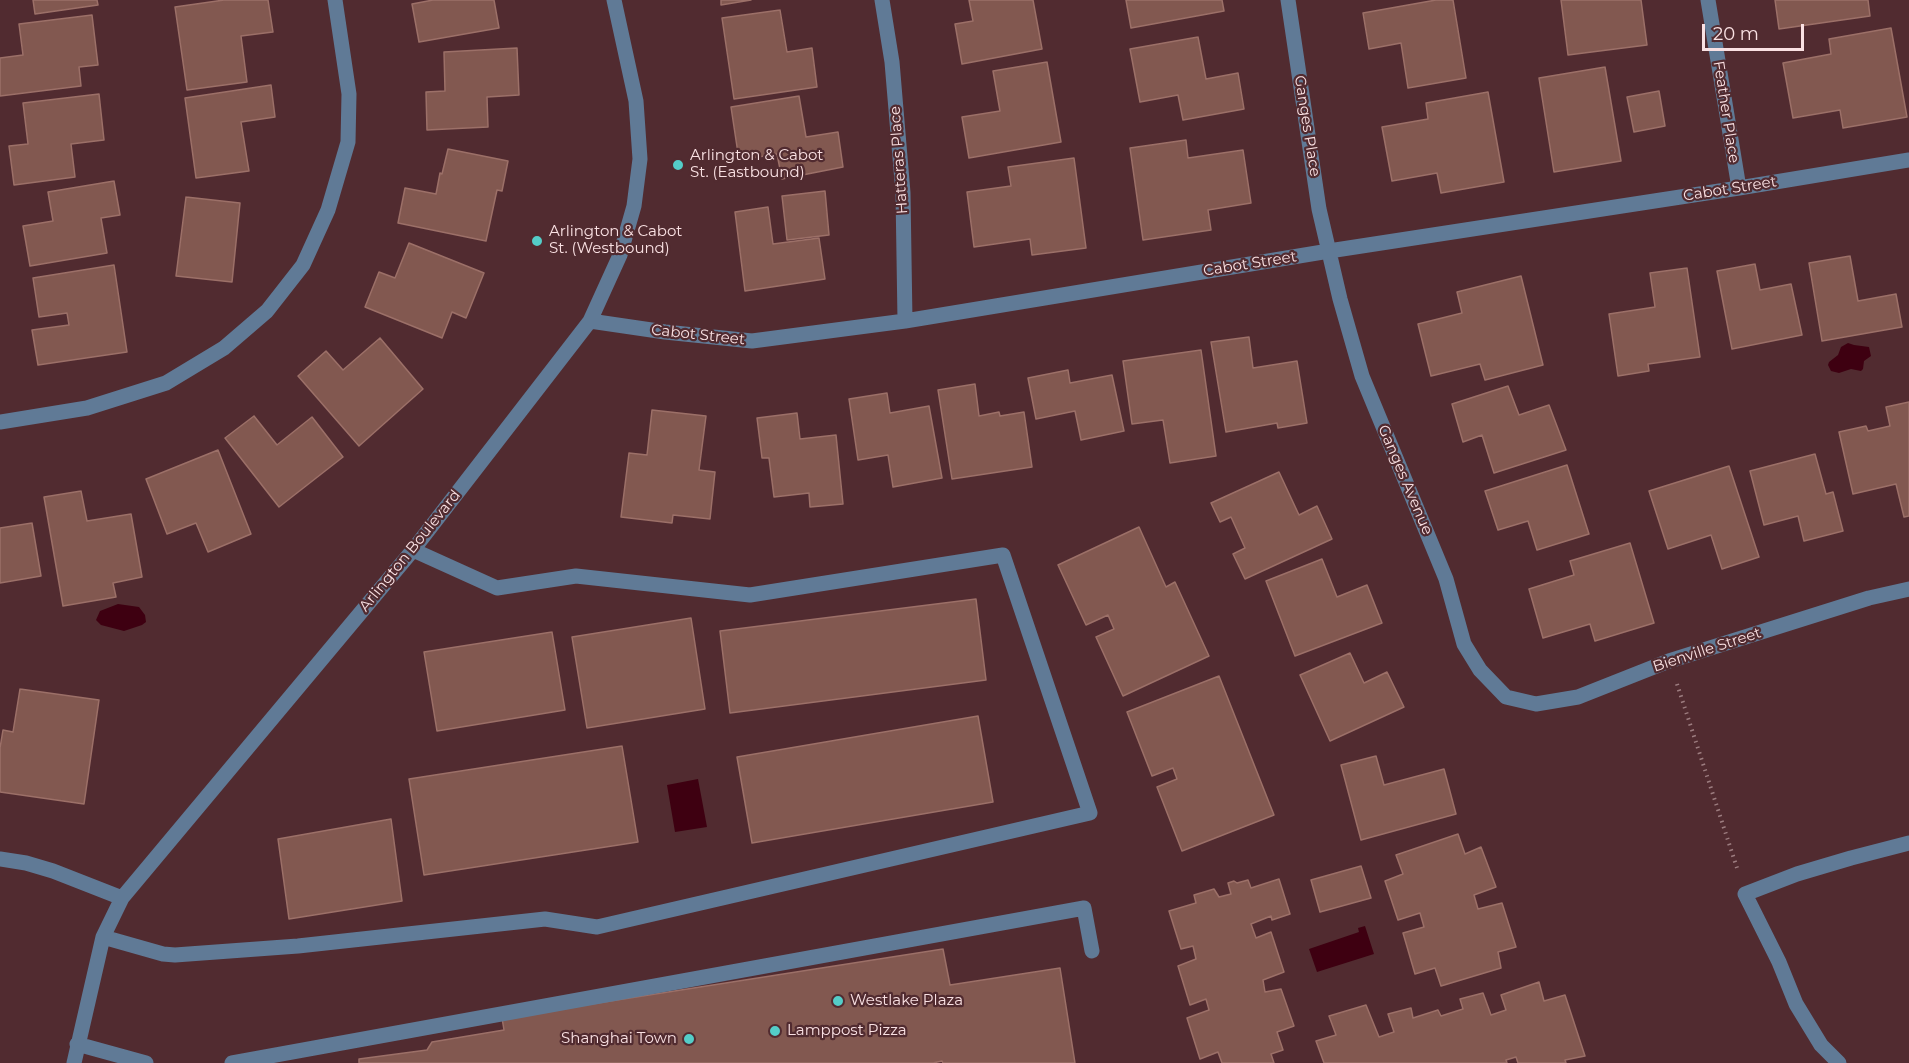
<!DOCTYPE html>
<style>
body{margin:0}
#map{position:relative;width:1909px;height:1063px;overflow:hidden;background:#512b30;font-family:Montserrat,sans-serif}
canvas{display:block}
.scale{position:absolute;left:1702px;top:24px;width:102px;height:27px;box-sizing:border-box;border:3px solid #fae1e3;border-top:0;padding-left:8px;font-size:18px;line-height:21px;white-space:nowrap;color:#fae1e3;-webkit-text-stroke:4px #512b30;paint-order:stroke}
</style>
<div id="map">
<canvas width="1909" height="1063"></canvas>
<div class="scale">20 m</div>
</div>
<script>
const c = document.querySelector('canvas').getContext('2d');
c.lineJoin = 'round';
function paint(path, color) {
  c.fillStyle = color;
  c.fill(path, 'evenodd');
}
function toPath(rows) {
  const path = new Path2D();
  for (const r of rows) {
    path.moveTo(r[0], r[1]);
    for (let i = 2; i < r.length; i += 2) path.lineTo(r[i], r[i + 1]);
  }
  return path;
}
function stroke(path, color, width, dash) {
  c.strokeStyle = color;
  c.lineWidth = width;
  c.lineCap = dash ? 'butt' : 'round';
  c.setLineDash(dash || []);
  c.stroke(path);
}
function write(font, color, halo, rows, align = 'center') {
  c.font = font + ' Montserrat,sans-serif';
  c.lineWidth = 4.5;
  c.setLineDash([]);
  c.textBaseline = 'middle';
  c.strokeStyle = halo;
  c.fillStyle = color;
  for (const [text, x, y, turn = 0] of rows) {
    c.save();
    c.translate(x, y);
    c.rotate((+turn || 0) * Math.PI / 180);
    c.textAlign = isNaN(turn) ? turn : align;
    if (halo) c.strokeText(text, 0, 0);
    c.fillText(text, 0, 0);
    c.restore();
  }
}
const water = toPath([
 [1848,343,1854,345,1869,347,1871,356,1864,361,1863,369,1861,371,1851,369,1839,373,1831,371,1828,365,1829,362,1838,355,1841,347],
 [118,604,139,607,145,615,146,622,142,625,124,631,101,625,96,620,100,611],
 [698,779,707,827,675,832,667,785],
 [1365,926,1374,954,1317,972,1309,949,1359,932,1358,928]
]);
const building = toPath([
 [33,0,97,0,98,5,35,14,33,0],
 [224,0,268,0,273,32,241,36,247,82,187,90,175,7,224,0],
 [433,0,494,0,499,28,419,42,412,4,433,0],
 [721,0,751,0,721,5,721,0],
 [969,0,1033,0,1042,49,962,64,955,24,973,21,969,0],
 [1126,0,1222,0,1224,11,1131,28,1126,0],
 [1436,0,1453,0,1466,78,1408,88,1401,43,1369,49,1363,13,1436,0],
 [1561,0,1641,0,1647,45,1568,55,1561,0],
 [1775,0,1868,0,1870,16,1779,29,1775,0],
 [780,10,787,52,812,48,817,87,734,99,722,18,780,10],
 [92,15,98,65,79,67,81,86,0,96,0,58,23,55,19,24,92,15],
 [1891,28,1907,117,1843,128,1840,110,1793,118,1783,63,1831,54,1829,39,1891,28],
 [1198,37,1206,79,1238,73,1244,109,1183,120,1178,95,1140,102,1130,49,1198,37],
 [517,48,519,95,487,97,488,127,427,130,426,92,445,91,444,52,517,48],
 [1047,62,1061,142,969,158,962,117,1000,111,993,71,1047,62],
 [1605,67,1621,161,1554,172,1539,78,1605,67],
 [271,85,275,117,241,122,249,171,196,178,185,98,271,85],
 [1659,91,1665,126,1634,132,1627,97,1659,91],
 [1488,92,1504,182,1441,193,1437,173,1392,181,1382,127,1428,119,1426,103,1488,92],
 [99,94,104,140,71,144,75,177,14,185,9,146,28,144,23,103,99,94],
 [799,96,806,137,838,132,843,167,782,179,777,154,739,160,731,107,799,96],
 [1186,140,1188,158,1243,150,1251,203,1208,210,1211,230,1143,240,1130,148,1186,140],
 [448,149,508,161,502,191,497,190,486,241,398,223,405,188,436,194,440,173,442,174,448,149],
 [1074,158,1086,248,1032,255,1030,239,974,247,967,192,1011,186,1008,167,1074,158],
 [114,181,120,215,101,218,107,253,30,266,23,226,53,221,48,192,114,181],
 [825,191,829,235,787,240,782,196,825,191],
 [186,197,240,203,232,282,176,276,186,197],
 [768,207,773,244,819,238,825,279,745,291,735,212,768,207],
 [409,243,484,273,466,318,452,312,442,338,365,307,379,272,395,278,409,243],
 [1850,256,1858,301,1896,294,1902,327,1822,341,1809,263,1850,256],
 [1755,264,1760,290,1791,284,1802,335,1732,349,1717,271,1755,264],
 [114,265,127,352,38,365,32,330,69,325,67,313,39,317,33,278,114,265],
 [1687,268,1700,357,1648,364,1649,371,1618,376,1609,314,1655,307,1650,273,1687,268],
 [1521,276,1543,365,1485,380,1480,364,1431,376,1418,324,1462,313,1457,292,1521,276],
 [1249,337,1253,368,1297,361,1307,423,1278,428,1277,423,1226,432,1211,342,1249,337],
 [380,338,423,389,359,446,298,376,326,351,343,370,380,338],
 [1201,350,1216,456,1170,463,1163,420,1132,424,1123,361,1201,350],
 [1068,370,1070,383,1112,375,1124,431,1081,440,1075,411,1036,419,1028,378,1068,370],
 [975,384,979,416,999,412,1000,416,1024,412,1032,467,952,479,938,390,975,384],
 [1508,386,1519,415,1549,405,1566,450,1494,473,1482,435,1463,442,1452,404,1508,386],
 [887,393,890,413,929,406,942,478,893,487,888,455,858,460,849,399,887,393],
 [1909,402,1909,516,1904,517,1896,484,1853,494,1839,432,1866,426,1868,431,1890,426,1886,407,1909,402],
 [652,410,706,416,699,470,715,472,710,519,673,515,672,523,621,517,629,453,647,455,652,410],
 [797,413,800,439,836,435,843,504,810,507,809,493,774,497,769,458,762,458,757,418,797,413],
 [254,416,277,445,312,417,343,457,279,507,225,438,254,416],
 [218,450,251,534,208,552,196,523,167,534,146,479,218,450],
 [1815,454,1826,494,1833,492,1843,531,1804,541,1798,516,1764,525,1750,471,1815,454],
 [1567,465,1589,534,1537,550,1528,521,1498,530,1485,491,1567,465],
 [1729,466,1759,557,1722,569,1711,535,1668,549,1649,491,1729,466],
 [1279,472,1299,515,1317,506,1332,539,1245,579,1233,554,1245,548,1231,517,1220,522,1211,503,1279,472],
 [81,491,87,521,131,514,142,577,113,583,116,597,63,606,44,497,81,491],
 [32,523,41,576,0,583,0,528,32,523],
 [1139,527,1166,587,1175,582,1209,656,1123,696,1096,637,1114,629,1108,615,1086,625,1058,565,1139,527],
 [1630,543,1654,623,1595,641,1590,624,1543,638,1529,589,1574,575,1570,561,1630,543],
 [1322,559,1337,597,1367,585,1382,623,1295,656,1266,581,1322,559],
 [976,599,986,680,730,713,720,631,976,599],
 [691,618,705,709,587,728,572,637,691,618],
 [552,632,565,710,437,731,424,652,552,632],
 [1350,653,1364,683,1387,672,1404,707,1330,741,1300,675,1350,653],
 [1219,676,1274,815,1182,851,1157,787,1177,779,1173,768,1152,776,1127,712,1219,676],
 [20,689,99,700,84,804,0,792,0,748,3,730,13,732,20,689],
 [978,716,993,802,752,843,737,757,978,716],
 [622,746,638,842,424,875,409,779,622,746],
 [1376,756,1384,785,1444,769,1456,814,1361,840,1341,765,1376,756],
 [391,819,402,901,289,919,278,839,391,819],
 [1458,834,1465,854,1481,847,1496,887,1474,895,1478,909,1502,903,1516,947,1498,952,1501,968,1441,986,1435,968,1415,974,1403,933,1424,927,1420,913,1398,920,1385,881,1403,874,1396,855,1458,834],
 [1361,866,1371,898,1320,912,1311,880,1361,866],
 [1279,879,1290,914,1272,920,1271,916,1251,924,1256,938,1271,932,1284,972,1263,980,1265,992,1281,989,1294,1026,1277,1032,1283,1050,1271,1054,1274,1063,1222,1063,1218,1052,1200,1059,1187,1018,1209,1010,1206,999,1190,1005,1178,966,1196,959,1193,946,1181,949,1169,911,1196,903,1194,895,1214,889,1219,897,1231,894,1228,883,1234,881,1237,883,1248,880,1251,888,1279,879],
 [943,949,950,985,1060,968,1075,1063,943,1063,942,1061,933,1063,359,1063,359,1059,427,1050,432,1042,504,1030,502,1018,943,949],
 [1539,982,1544,1001,1565,995,1585,1056,1565,1060,1566,1063,1518,1063,1516,1057,1506,1060,1507,1063,1324,1063,1316,1041,1336,1035,1329,1016,1366,1005,1379,1037,1394,1032,1388,1014,1411,1008,1413,1018,1438,1010,1441,1016,1463,1009,1460,999,1483,993,1491,1015,1506,1010,1501,995,1539,982]
]);
const path = toPath([
 [1677,684,1738,871]
]);
const minor = toPath([
 [882,0,892,62,903,193,905,321],
 [1288,0,1319,209,1340,299,1362,376,1446,579,1464,644,1480,670,1506,697,1536,704,1578,697,1669,661,1869,598,1909,589],
 [1708,0,1739,188],
 [590,321,665,332,752,341,905,321,1329,251,1739,188,1909,160],
 [0,422,87,408,166,383,224,348,267,311,303,265,328,210,348,142,349,94,335,0],
 [0,859,26,863,53,871,122,898],
 [103,937,163,954,175,955,298,946,545,919,597,927,1090,813,1003,555,750,595,576,576,497,588,413,550],
 [77,1044,146,1063],
 [74,1063,103,937,122,898,413,550,590,321,620,255,634,206,640,159,636,101,614,0],
 [232,1063,1084,908,1092,951],
 [1839,1063,1821,1045,1796,1004,1779,962,1745,894,1797,874,1851,858,1909,843]
]);
const markers = [
 [678,165,6,"#54cdc8"],
 [537,241,6,"#54cdc8"],
 [838,1001,6,"#54cdc8"],
 [775,1031,6,"#54cdc8"],
 [689,1039,6,"#54cdc8"]
];
const streetNames = [
 ["Feather Place",1726,112,81],
 ["Ganges Place",1307,126,81],
 ["Hatteras Place",899,160,-94],
 ["Cabot Street",1730,189,-9],
 ["Cabot Street",1250,264,-9],
 ["Cabot Street",698,335,6],
 ["Ganges Avenue",1405,480,67],
 ["Arlington Boulevard",410,551,-51],
 ["Bienville Street",1707,650,-18]
];
const poiNames = [
 ["Arlington & Cabot",690,156],
 ["St. (Eastbound)",690,173],
 ["Arlington & Cabot",549,232],
 ["St. (Westbound)",549,249],
 ["Westlake Plaza",850,1001],
 ["Lamppost Pizza",787,1031],
 ["Shanghai Town",677,1039,"right"]
];
paint(water, '#3e0011');
paint(building, '#825850');
stroke(building, '#9c7068', 1.5);
stroke(path, '#9c7c7f', 4, [1.5, 4.5]);
stroke(minor, '#607a96', 15);
for (const [x, y, r, color] of markers) {
  const dot = new Path2D();
  dot.arc(x, y, r, 0, 2 * Math.PI);
  c.fillStyle = color;
  c.fill(dot);
  stroke(dot, '#512b30', 2);
}
write('15px', '#fae1e3', '#512b30', streetNames);
write('15px', '#fae1e3', '#512b30', poiNames, 'left');
</script>
